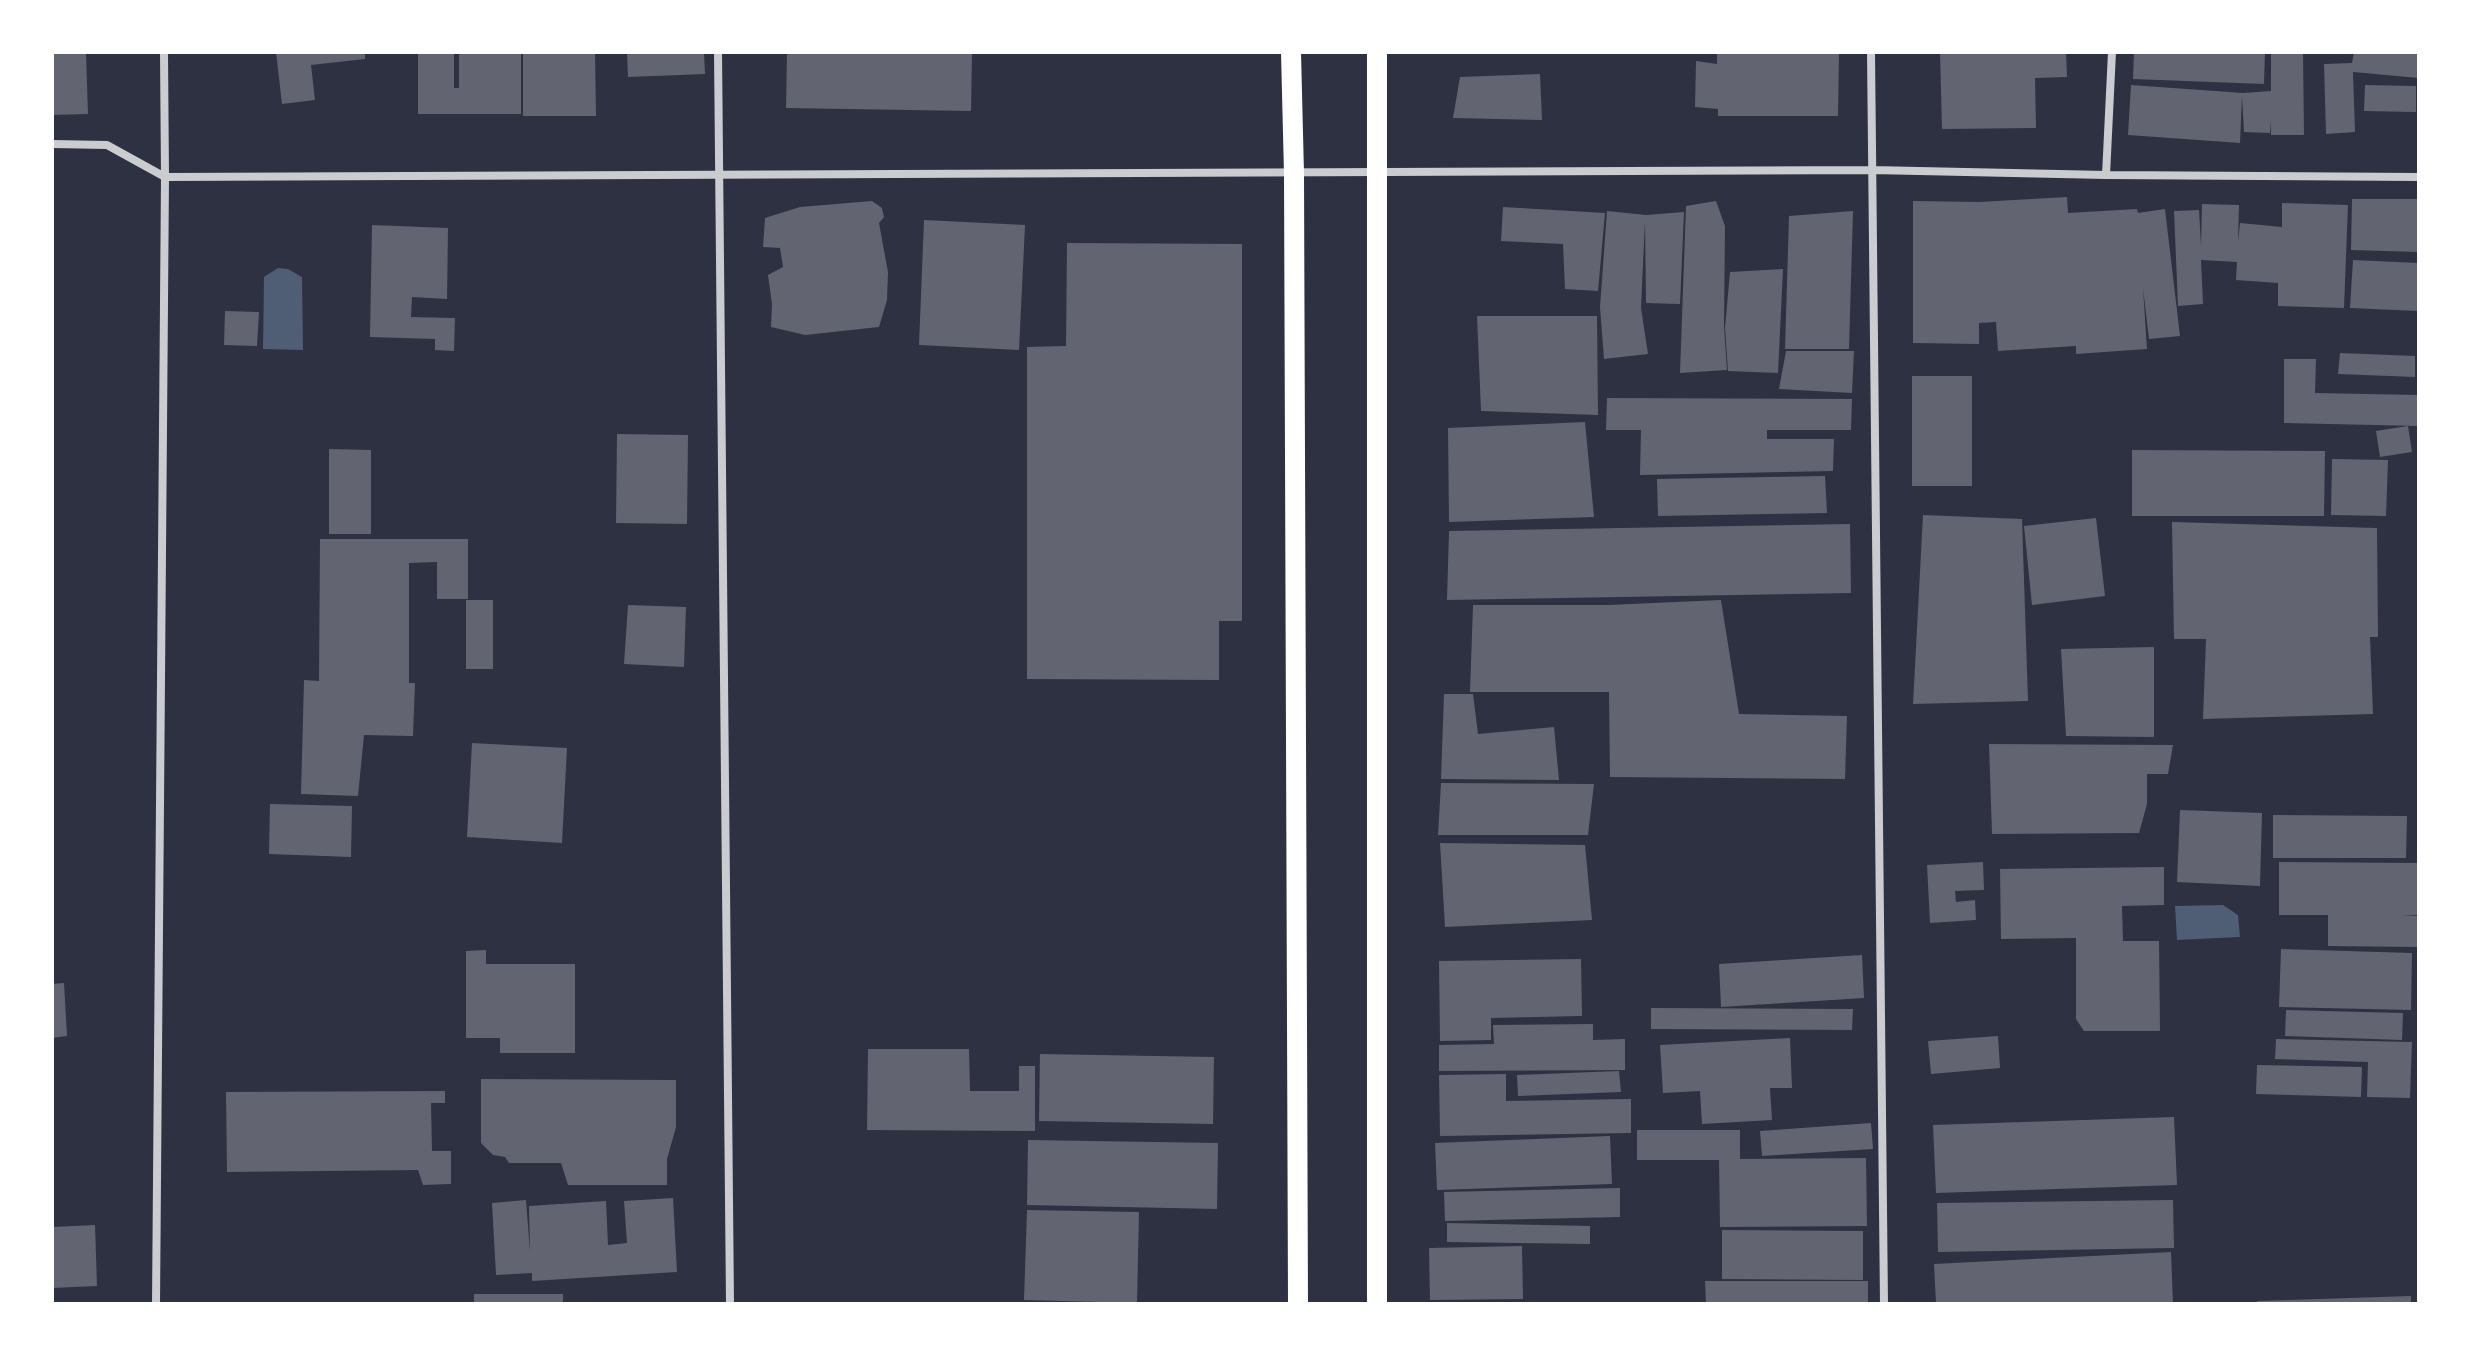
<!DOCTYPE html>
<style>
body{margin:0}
#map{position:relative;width:2471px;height:1356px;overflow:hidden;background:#2d3142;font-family:"Golos Text",sans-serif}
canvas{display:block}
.frame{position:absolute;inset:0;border:54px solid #fff;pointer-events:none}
</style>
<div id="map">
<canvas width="2471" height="1356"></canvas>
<div class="frame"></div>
</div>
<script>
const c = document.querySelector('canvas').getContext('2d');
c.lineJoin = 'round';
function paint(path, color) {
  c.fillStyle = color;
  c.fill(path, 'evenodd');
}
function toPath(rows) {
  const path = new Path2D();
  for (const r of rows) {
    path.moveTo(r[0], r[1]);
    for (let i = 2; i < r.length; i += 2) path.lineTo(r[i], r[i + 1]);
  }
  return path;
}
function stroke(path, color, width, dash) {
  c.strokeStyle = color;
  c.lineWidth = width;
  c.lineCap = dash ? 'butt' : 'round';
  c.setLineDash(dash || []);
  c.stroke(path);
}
const water = toPath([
 [278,268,288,269,302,277,303,350,263,349,264,277],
 [2223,905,2238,915,2240,937,2177,940,2175,906]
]);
const building = toPath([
 [52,52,86,52,88,114,52,115],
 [276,52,365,52,365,59,311,65,315,100,282,104],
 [418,52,454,52,454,88,459,88,459,52,521,52,521,114,418,114],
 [523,52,595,52,596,116,523,116],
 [627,52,704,52,705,74,628,77],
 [787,52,972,52,971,111,786,108],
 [1717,52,1839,52,1838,116,1718,116,1718,109,1695,107,1696,61,1717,64],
 [1940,52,2066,52,2067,77,2035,78,2036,128,1942,129],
 [2134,52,2265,52,2264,84,2133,79],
 [2271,52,2303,52,2304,135,2271,135,2271,120,2270,133,2244,132,2242,96,2240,143,2128,135,2131,85,2243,93,2271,91],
 [2354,52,2419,52,2419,78,2353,72,2355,132,2326,134,2324,64,2352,63],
 [1540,74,1542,120,1453,118,1460,77],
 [2365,85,2416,86,2416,112,2364,111],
 [2067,197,2068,213,2137,209,2138,213,2165,209,2180,336,2149,339,2143,288,2147,349,2076,354,2076,346,1998,351,1996,322,1979,323,1979,344,1913,343,1913,201,1979,202],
 [2352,199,2419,199,2419,252,2351,250],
 [872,201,882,208,884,217,879,223,888,272,887,300,879,327,805,335,771,327,772,304,768,275,783,267,780,248,763,247,765,218,800,207],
 [1716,201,1725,226,1724,326,1727,370,1680,373,1686,206],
 [2282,203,2348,205,2344,308,2278,306,2278,283,2236,280,2237,262,2201,260,2203,304,2178,306,2174,211,2199,210,2201,246,2202,204,2239,205,2238,242,2240,223,2282,227],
 [1503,207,1605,213,1598,291,1565,289,1563,244,1501,241],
 [1607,211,1646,215,1684,212,1680,304,1646,303,1645,221,1641,308,1648,354,1604,359,1600,307],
 [1853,211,1849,349,1785,349,1789,216],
 [924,220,1025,225,1019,350,919,345],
 [372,225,448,228,447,299,412,297,411,317,455,318,454,351,435,350,435,339,370,337],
 [1067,243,1242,244,1242,621,1219,621,1219,680,1027,679,1027,347,1066,346],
 [2353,260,2419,263,2418,311,2350,308],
 [1783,269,1778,373,1728,371,1725,328,1730,272],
 [225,311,259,312,257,346,224,345],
 [1477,316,1597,316,1598,415,1481,411],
 [1786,351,1854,351,1852,393,1779,389],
 [2340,353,2415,356,2415,377,2338,374],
 [2284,359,2316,359,2315,393,2419,395,2419,426,2284,423],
 [1912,376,1972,376,1972,486,1912,486],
 [1607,398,1852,399,1851,430,1767,430,1767,439,1834,439,1833,471,1640,475,1641,430,1606,430],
 [1585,422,1594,517,1449,522,1448,428],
 [2408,426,2412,452,2380,457,2376,431],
 [617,434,688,435,687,524,616,523],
 [329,449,371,450,371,534,329,534],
 [2132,450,2325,451,2324,516,2132,516],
 [2332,459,2388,460,2386,516,2331,515],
 [1825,476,1827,513,1658,516,1657,479],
 [1923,515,2022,519,2028,701,1913,704],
 [2096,518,2105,596,2032,605,2024,526],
 [2172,522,2377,528,2378,637,2370,637,2373,714,2203,719,2206,639,2174,639],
 [1850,524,1851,593,1447,600,1449,531],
 [320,539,468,539,468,599,437,599,437,562,409,563,409,683,415,683,413,736,364,735,358,796,301,794,304,680,319,681],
 [466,600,493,600,493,669,466,669],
 [1721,600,1739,714,1847,716,1845,779,1610,777,1609,692,1470,692,1473,605,1608,605],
 [628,605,686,607,684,667,624,664],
 [2154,647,2154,737,2066,736,2061,649],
 [1444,694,1473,694,1478,734,1554,727,1559,780,1441,779],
 [472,743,567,748,562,843,467,837],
 [1989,744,2173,745,2168,774,2147,774,2147,804,2139,833,1992,834],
 [1441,783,1594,784,1588,835,1438,835],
 [270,804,352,806,351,857,269,854],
 [2180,810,2262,813,2260,886,2177,882],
 [2273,815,2407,816,2406,858,2273,858],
 [1440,843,1585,845,1592,920,1445,927],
 [1983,862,1984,890,1955,891,1956,902,1975,900,1976,920,1930,923,1927,865],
 [2279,862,2419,863,2419,915,2401,916,2419,916,2419,947,2328,946,2328,915,2279,915],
 [2164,867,2164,905,2122,906,2123,941,2159,941,2160,1031,2084,1031,2076,1019,2076,938,2001,939,2000,869],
 [2281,949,2412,953,2411,1010,2279,1007],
 [486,950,486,964,575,964,575,1053,500,1053,500,1038,466,1038,466,951],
 [1862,955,1864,998,1721,1007,1719,964],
 [1581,959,1582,1016,1491,1018,1491,1040,1440,1041,1439,961],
 [64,983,67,1036,52,1038,52,984],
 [1651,1008,1853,1009,1852,1030,1651,1029],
 [2286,1010,2403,1013,2402,1040,2285,1036],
 [1593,1024,1593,1040,1625,1039,1625,1070,1439,1071,1439,1045,1494,1044,1493,1025],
 [1998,1036,2000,1068,1931,1074,1928,1041],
 [1790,1038,1792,1088,1770,1088,1772,1120,1702,1124,1700,1091,1663,1093,1660,1045],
 [2276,1039,2412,1042,2410,1098,2367,1097,2368,1062,2275,1059],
 [868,1049,969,1049,970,1091,1019,1091,1019,1066,1035,1066,1035,1131,867,1130],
 [1040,1054,1214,1057,1213,1124,1039,1121],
 [2257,1065,2362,1067,2361,1097,2256,1094],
 [1619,1071,1621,1092,1518,1096,1517,1075],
 [1506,1074,1506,1101,1631,1099,1631,1133,1440,1136,1439,1075],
 [481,1079,676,1080,676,1127,667,1159,667,1185,568,1185,561,1163,509,1163,505,1157,493,1155,481,1143],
 [445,1091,445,1103,431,1103,432,1151,451,1151,451,1184,423,1185,418,1170,227,1172,226,1092],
 [2174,1117,2177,1185,1936,1193,1933,1125],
 [1871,1123,1873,1149,1762,1156,1760,1131],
 [1637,1130,1740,1130,1740,1159,1866,1158,1867,1226,1720,1227,1719,1160,1637,1160],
 [1610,1136,1612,1184,1437,1190,1435,1143],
 [1028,1140,1218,1143,1217,1209,1027,1205],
 [1620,1188,1620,1217,1445,1221,1444,1192],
 [673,1198,677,1272,532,1281,532,1273,496,1275,492,1203,526,1200,530,1252,529,1206,606,1201,608,1245,627,1243,624,1201],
 [2173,1200,2174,1248,1938,1252,1937,1203],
 [1027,1210,1139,1212,1137,1303,1024,1300],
 [1447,1223,1590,1226,1590,1244,1447,1242],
 [95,1225,97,1286,52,1288,52,1227],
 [1722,1230,1863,1231,1863,1280,1722,1279],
 [1522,1246,1523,1299,1430,1300,1429,1248],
 [2171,1252,2173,1304,1936,1304,1934,1264],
 [1705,1281,1868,1281,1868,1304,1706,1304],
 [474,1294,563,1294,563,1304,474,1304],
 [2411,1296,2411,1304,2257,1304,2257,1301]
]);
const minor = toPath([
 [718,52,730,1304],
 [1871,52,1884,1304],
 [52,144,107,145,165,177,1872,170,2106,175,2419,177],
 [2106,175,2112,52],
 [156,1304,165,177,164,52]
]);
const primary = toPath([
 [1291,52,1294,174,1298,1304],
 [1377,52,1377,1304]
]);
paint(water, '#4f5d75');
paint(building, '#626471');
stroke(minor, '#caccd0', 8);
stroke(primary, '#fff', 20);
</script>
